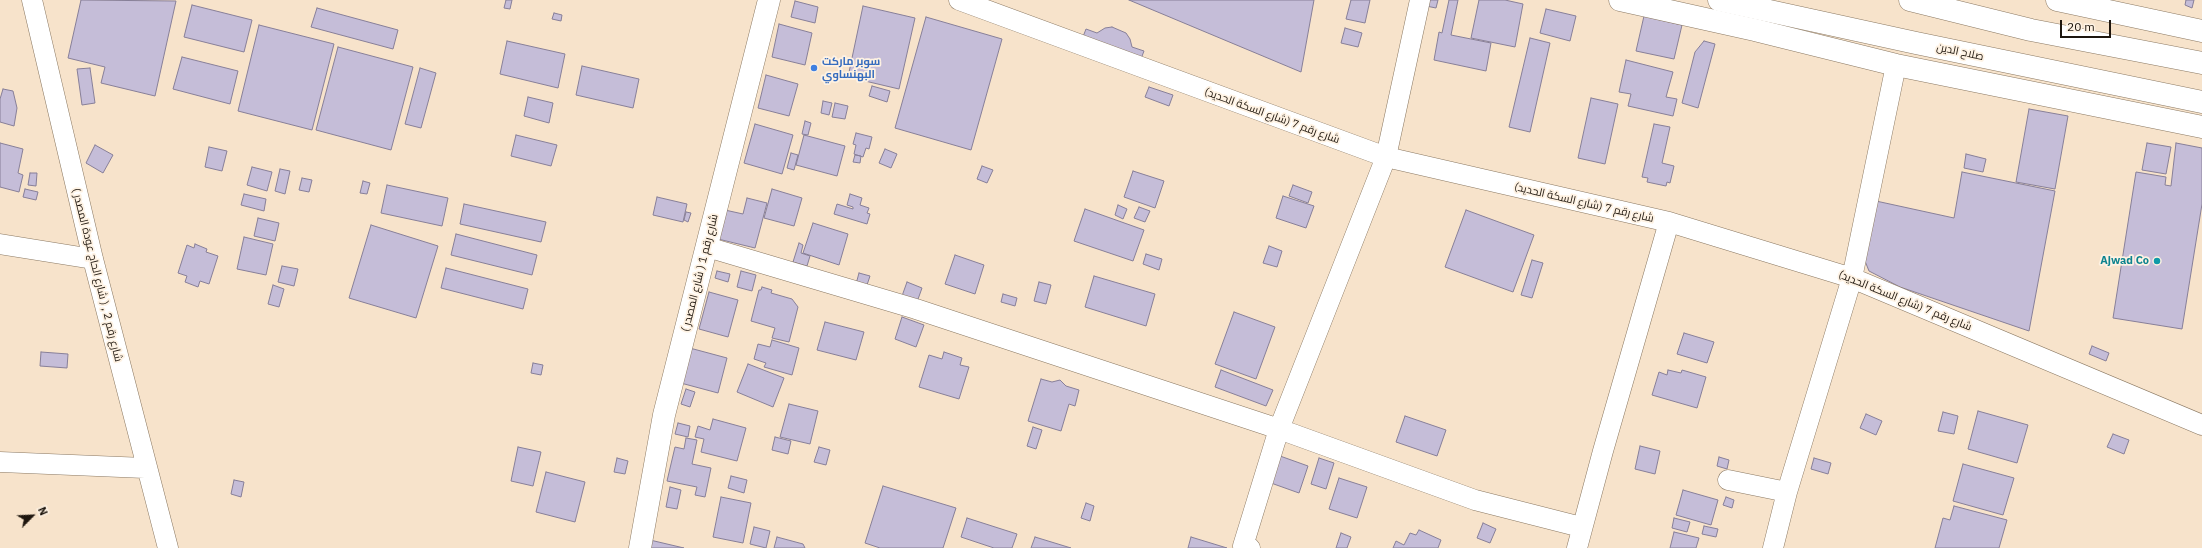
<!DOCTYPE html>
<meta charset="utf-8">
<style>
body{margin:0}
#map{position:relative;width:2202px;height:548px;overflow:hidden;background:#f7e3cb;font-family:"IBM Plex Sans",sans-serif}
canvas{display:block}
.north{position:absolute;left:12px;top:496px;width:40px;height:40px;-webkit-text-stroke:3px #fef2e3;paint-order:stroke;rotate:66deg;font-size:11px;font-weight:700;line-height:16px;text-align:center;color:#1e160e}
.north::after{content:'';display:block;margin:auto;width:14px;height:18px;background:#1e160e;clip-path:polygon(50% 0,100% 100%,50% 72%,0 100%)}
.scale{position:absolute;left:2060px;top:20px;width:51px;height:18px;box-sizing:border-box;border:2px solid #1e160e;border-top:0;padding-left:5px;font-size:12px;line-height:14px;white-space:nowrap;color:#1e160e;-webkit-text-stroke:3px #fef2e3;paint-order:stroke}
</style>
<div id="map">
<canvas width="2202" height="548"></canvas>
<div class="north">N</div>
<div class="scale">20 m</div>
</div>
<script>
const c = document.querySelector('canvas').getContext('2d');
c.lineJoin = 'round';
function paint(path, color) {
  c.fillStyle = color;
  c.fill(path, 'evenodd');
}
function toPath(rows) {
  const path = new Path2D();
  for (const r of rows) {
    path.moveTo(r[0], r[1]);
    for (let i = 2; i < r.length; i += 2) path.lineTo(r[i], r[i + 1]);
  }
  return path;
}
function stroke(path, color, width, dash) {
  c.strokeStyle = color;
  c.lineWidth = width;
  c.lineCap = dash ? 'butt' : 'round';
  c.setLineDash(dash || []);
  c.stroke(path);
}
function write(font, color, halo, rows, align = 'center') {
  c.font = font + ' "IBM Plex Sans",Cairo,sans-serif';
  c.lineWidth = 3.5;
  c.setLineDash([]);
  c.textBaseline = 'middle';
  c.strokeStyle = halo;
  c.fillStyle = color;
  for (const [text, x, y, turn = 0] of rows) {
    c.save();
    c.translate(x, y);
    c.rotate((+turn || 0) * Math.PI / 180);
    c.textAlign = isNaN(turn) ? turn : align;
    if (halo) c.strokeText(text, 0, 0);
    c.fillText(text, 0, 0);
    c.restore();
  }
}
const building = toPath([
 [81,0,176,1,155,96,101,83,105,67,68,58,81,0],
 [506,0,512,0,510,9,504,8,506,0],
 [1129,0,1314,0,1301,72,1129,0],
 [1351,0,1370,0,1365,23,1346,19,1351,0],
 [1422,0,1438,0,1436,8,1421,5,1422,0],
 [1449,0,1458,0,1451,35,1491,43,1486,71,1434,60,1439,32,1442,33,1449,0],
 [1479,0,1505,0,1523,4,1515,47,1471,38,1479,0],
 [2186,0,2194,0,2192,8,2185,5,2186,0],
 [795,1,818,7,815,23,791,17,795,1],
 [192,5,252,20,244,52,184,37,192,5],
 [863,6,915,18,899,89,848,77,863,6],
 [317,8,398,30,393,49,311,27,317,8],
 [1546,9,1576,16,1570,41,1540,33,1546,9],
 [554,13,562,15,561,21,552,19,554,13],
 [1644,16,1682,25,1674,59,1636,51,1644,16],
 [926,17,1002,39,971,150,895,128,926,17],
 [779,24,812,33,805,65,772,57,779,24],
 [259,25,334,44,312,130,238,111,259,25],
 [1112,27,1126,33,1130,39,1132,47,1144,51,1139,64,1081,42,1086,29,1097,33,1105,28,1112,27],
 [1345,28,1362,33,1358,47,1341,43,1345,28],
 [1530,38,1550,43,1530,132,1509,127,1530,38],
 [507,41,565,54,558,88,500,74,507,41],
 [1704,41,1715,44,1698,108,1682,103,1695,52,1704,41],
 [338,47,413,67,391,150,316,130,338,47],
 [182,57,238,71,230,104,173,89,182,57],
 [1626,60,1673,72,1666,97,1677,99,1673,116,1628,106,1631,94,1619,92,1626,60],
 [582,66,639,79,633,108,576,95,582,66],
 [90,68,95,103,82,105,77,69,90,68],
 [420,68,436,73,421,128,405,124,420,68],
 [766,75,798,84,789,116,758,108,766,75],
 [872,86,890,91,887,102,869,96,872,86],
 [1149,87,1173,95,1169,106,1145,97,1149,87],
 [3,89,13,91,17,108,14,126,0,122,0,99,3,89],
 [528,97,553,103,549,123,524,116,528,97],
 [1591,98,1618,104,1605,164,1578,158,1591,98],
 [823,101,832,103,829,115,821,113,823,101],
 [835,103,848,106,845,119,832,117,835,103],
 [2029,109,2068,116,2055,189,2016,182,2029,109],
 [805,121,811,123,808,135,802,134,805,121],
 [755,124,793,135,782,174,744,163,755,124],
 [1654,124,1670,127,1662,163,1674,166,1670,183,1667,182,1666,186,1647,182,1648,178,1642,177,1654,124],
 [856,133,872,137,869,149,866,148,863,157,854,154,856,145,853,144,856,133],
 [516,135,557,145,551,166,511,156,516,135],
 [804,135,845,146,837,176,796,165,804,135],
 [0,143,23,149,18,173,23,175,19,192,0,187,0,143],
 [2147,143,2171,147,2166,174,2142,170,2147,143],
 [2176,143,2202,148,2202,204,2182,329,2113,318,2136,172,2166,177,2165,185,2171,186,2176,143],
 [95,145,113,155,103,173,86,163,95,145],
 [209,147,227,151,222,171,205,167,209,147],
 [885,149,897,154,891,168,879,163,885,149],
 [791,153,798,155,794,170,787,168,791,153],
 [1966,154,1986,159,1983,172,1964,168,1966,154],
 [855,155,861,156,860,163,853,162,855,155],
 [982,166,993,170,987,183,977,179,982,166],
 [252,167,272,172,267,191,247,185,252,167],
 [280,169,290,171,285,194,275,191,280,169],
 [1133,171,1164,181,1155,208,1124,197,1133,171],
 [1962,172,2055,191,2029,331,1900,287,1869,271,1863,256,1876,201,1954,218,1962,172],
 [30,173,37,173,36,186,28,185,30,173],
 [302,178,312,180,309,192,299,190,302,178],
 [363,181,370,183,367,194,360,193,363,181],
 [387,185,448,198,442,226,381,213,387,185],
 [1293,185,1312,192,1308,203,1289,196,1293,185],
 [25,189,38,192,36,200,23,197,25,189],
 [772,189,802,198,794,226,764,218,772,189],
 [244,194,266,199,264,211,241,205,244,194],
 [850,194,862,198,860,205,869,208,867,213,870,214,867,224,834,214,837,204,853,209,853,207,847,205,850,194],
 [1283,196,1314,206,1306,228,1276,218,1283,196],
 [657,197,687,204,683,222,653,215,657,197],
 [747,198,767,203,755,248,718,239,725,210,743,214,747,198],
 [464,204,546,222,541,242,460,224,464,204],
 [1118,205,1127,209,1123,219,1115,215,1118,205],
 [1139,207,1150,211,1145,222,1134,218,1139,207],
 [1085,209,1144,230,1133,261,1074,241,1085,209],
 [1466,210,1534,235,1513,292,1445,267,1466,210],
 [686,212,691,213,688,222,684,220,686,212],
 [258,218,279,223,275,241,254,236,258,218],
 [813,223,848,234,839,265,803,253,813,223],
 [371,225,438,246,416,318,349,298,371,225],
 [456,234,537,255,532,275,451,255,456,234],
 [244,237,273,244,266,275,237,269,244,237],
 [799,243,803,245,801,253,810,256,807,266,793,262,799,243],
 [195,244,207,249,206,252,218,256,209,284,200,281,198,287,185,282,187,276,178,273,187,245,194,248,195,244],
 [1269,246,1282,251,1277,267,1263,263,1269,246],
 [1146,254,1162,259,1159,270,1143,264,1146,254],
 [955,255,984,265,975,294,945,284,955,255],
 [1532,260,1543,263,1532,298,1521,295,1532,260],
 [282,266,298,269,294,286,278,282,282,266],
 [446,268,528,289,523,309,441,288,446,268],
 [717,271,730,274,728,282,715,278,717,271],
 [741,271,756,275,752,291,737,287,741,271],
 [859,273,870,276,866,288,856,284,859,273],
 [1094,276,1155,294,1146,326,1085,307,1094,276],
 [907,282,922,288,917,302,902,296,907,282],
 [1039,282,1051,285,1046,304,1034,301,1039,282],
 [273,285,284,289,279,307,268,304,273,285],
 [762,287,772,290,771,293,792,299,798,307,789,342,772,338,775,328,751,321,759,290,761,290,762,287],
 [709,292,738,300,728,337,699,329,709,292],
 [1003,294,1017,298,1015,306,1001,302,1003,294],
 [1234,312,1275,327,1256,379,1215,364,1234,312],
 [902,317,924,325,916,347,895,339,902,317],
 [825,322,864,332,856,360,817,350,825,322],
 [1684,333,1714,342,1707,363,1677,354,1684,333],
 [772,340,799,348,792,375,764,367,766,363,754,359,758,344,770,347,772,340],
 [2092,346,2109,353,2106,361,2089,354,2092,346],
 [686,347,727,358,718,393,677,382,686,347],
 [41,352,68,354,67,368,40,366,41,352],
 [944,352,962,358,960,365,969,367,959,399,919,387,929,355,942,359,944,352],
 [533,363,543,365,541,375,531,373,533,363],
 [748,364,784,378,773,407,737,392,748,364],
 [1221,370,1273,390,1266,406,1215,387,1221,370],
 [1668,370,1681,373,1682,370,1706,377,1697,408,1652,395,1659,372,1667,375,1668,370],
 [1041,379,1052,382,1060,380,1066,386,1079,390,1075,406,1069,404,1061,431,1028,421,1041,379],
 [686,389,695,392,690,407,681,404,686,389],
 [789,404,818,411,810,444,780,437,789,404],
 [1978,411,2028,425,2017,463,1968,449,1978,411],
 [1943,412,1958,416,1954,434,1938,431,1943,412],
 [1866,414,1882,421,1876,435,1860,428,1866,414],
 [1405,416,1446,430,1437,456,1396,442,1405,416],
 [713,419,746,428,737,461,701,452,704,439,695,437,698,426,710,430,713,419],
 [678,423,690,426,688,437,675,434,678,423],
 [1033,427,1042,430,1036,449,1027,446,1033,427],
 [2113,434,2129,440,2124,454,2107,447,2113,434],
 [775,437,791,441,788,454,772,450,775,437],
 [686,438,697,440,692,464,711,468,705,497,695,495,697,487,667,481,675,447,684,449,686,438],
 [1640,446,1660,451,1655,474,1635,469,1640,446],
 [518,447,541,452,533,486,511,481,518,447],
 [819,447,830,450,826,465,814,462,819,447],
 [1280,456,1308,466,1299,493,1271,483,1280,456],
 [1719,457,1729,460,1727,469,1717,466,1719,457],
 [617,458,628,461,625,474,614,472,617,458],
 [1319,458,1334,463,1326,489,1311,484,1319,458],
 [1814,458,1831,463,1828,474,1811,469,1814,458],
 [1963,464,2014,478,2003,515,1953,501,1963,464],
 [546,472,585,482,575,522,536,512,546,472],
 [731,476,747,480,744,493,728,488,731,476],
 [1339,478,1367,487,1357,518,1329,509,1339,478],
 [234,480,244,482,241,497,231,494,234,480],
 [883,486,956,508,943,548,880,548,865,543,883,486],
 [670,487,681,490,677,509,666,507,670,487],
 [1683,490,1718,500,1711,525,1676,515,1683,490],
 [721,497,751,503,743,543,713,537,721,497],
 [1726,497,1734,500,1732,508,1723,505,1726,497],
 [1086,503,1094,506,1090,521,1081,518,1086,503],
 [1954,506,2007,520,1999,548,1935,548,1943,518,1950,520,1954,506],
 [967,518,1017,534,1012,548,994,548,961,537,967,518],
 [1674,518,1690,522,1687,532,1672,528,1674,518],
 [1483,523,1496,529,1490,543,1477,538,1483,523],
 [1704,526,1718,529,1716,537,1702,534,1704,526],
 [754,527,770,531,766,548,750,544,754,527],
 [1419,530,1441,540,1438,548,1393,548,1396,541,1404,545,1410,533,1416,535,1419,530],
 [1674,532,1699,538,1696,548,1670,548,1674,532],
 [1341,533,1351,537,1347,548,1336,548,1341,533],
 [777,537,803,544,805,548,774,548,777,537],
 [1035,537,1071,548,1031,548,1035,537],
 [1191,537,1227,548,1188,548,1191,537],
 [650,540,684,548,648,548,650,540]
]);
const street = toPath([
 [32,0,93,259,168,548],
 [959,0,1386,157,1669,222,1852,278,2202,425],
 [0,244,93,259],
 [707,247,916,309,1279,429,1475,500,1581,527],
 [0,462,145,468],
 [1728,480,1787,492],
 [1250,548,1243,546,1279,429,1386,157,1420,0],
 [1577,548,1603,451,1669,222],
 [1773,548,1787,492,1852,278,1896,65]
]);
const secondary = toPath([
 [1620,0,1755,30,1896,65,2202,127],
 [2057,0,2202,31],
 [640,548,664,415,769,0]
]);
const highway = toPath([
 [1719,0,1916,43,2202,102],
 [1910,0,2031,30,2202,63]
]);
const markers = [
 [814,68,4,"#3f7fe0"],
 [2157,261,4,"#0f9aa8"]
];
const streetNames = [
 ["صلاح الدين",1960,52,12],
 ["شارع رقم 7 (شارع السكة الحديد)",1272,116,20],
 ["شارع رقم 7 (شارع السكة الحديد)",1584,203,13],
 ["شارع رقم 1 ( شارع المصدر )",700,273,-76],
 ["شارع رقم 2 , ( شارع الحاج عودة المصدر )",97,275,76],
 ["شارع رقم 7 (شارع السكة الحديد)",1905,301,22]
];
const shopNames = [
 ["سوبر ماركت",822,62],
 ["البهنساوي",822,75]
];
const cultureNames = [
 ["Ajwad Co",2149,261]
];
paint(building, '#c5bdd8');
stroke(building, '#877f98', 1);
stroke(street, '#8b7963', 21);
stroke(secondary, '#8b7963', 23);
stroke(highway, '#8b7963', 23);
stroke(street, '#fff', 20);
stroke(secondary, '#fff', 22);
stroke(highway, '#fff', 22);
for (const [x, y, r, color] of markers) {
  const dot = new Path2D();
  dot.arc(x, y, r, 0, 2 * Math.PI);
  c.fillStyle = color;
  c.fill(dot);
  stroke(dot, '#fef2e3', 1.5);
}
write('11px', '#1e160e', '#fef2e3', streetNames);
write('bold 11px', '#366cbe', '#fef2e3', shopNames, 'left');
write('bold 11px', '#0d838f', '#fef2e3', cultureNames, 'right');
</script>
